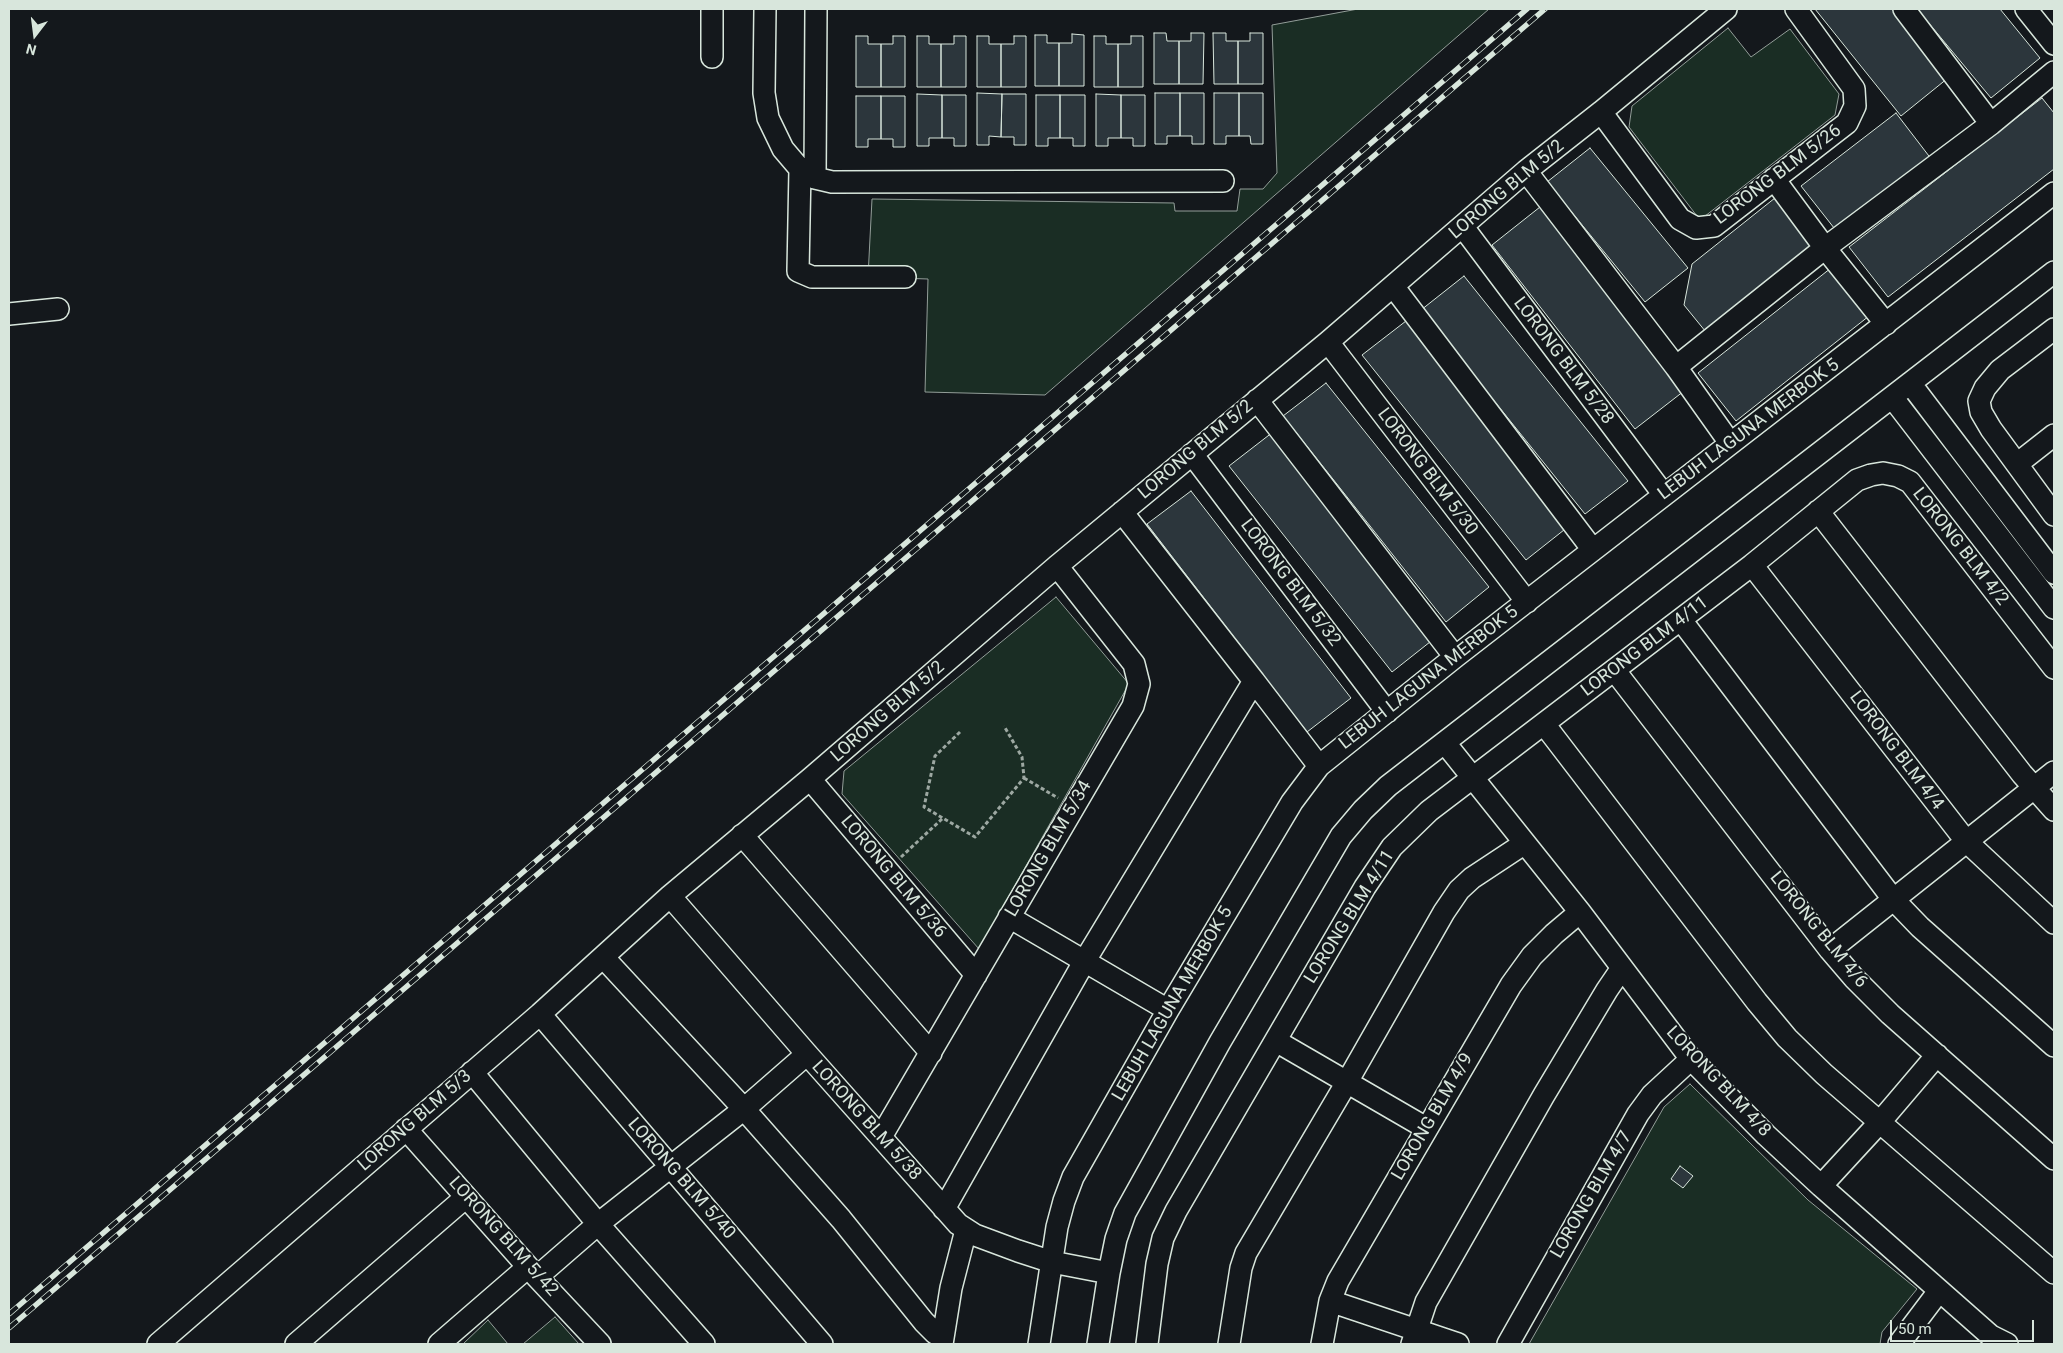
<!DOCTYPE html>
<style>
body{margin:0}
#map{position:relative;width:2063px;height:1353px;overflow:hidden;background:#14181c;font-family:Roboto,sans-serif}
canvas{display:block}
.frame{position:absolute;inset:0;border:10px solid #d8e6dc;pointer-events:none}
.north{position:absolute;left:10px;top:10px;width:50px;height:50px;-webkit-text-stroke:4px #14181c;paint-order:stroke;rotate:195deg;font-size:14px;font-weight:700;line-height:20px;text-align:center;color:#d8e6dc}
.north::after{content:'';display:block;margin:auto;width:18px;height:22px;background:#d8e6dc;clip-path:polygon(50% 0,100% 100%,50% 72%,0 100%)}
.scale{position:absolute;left:1890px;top:1320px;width:144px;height:22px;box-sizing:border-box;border:2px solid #d8e6dc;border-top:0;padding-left:6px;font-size:15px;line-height:18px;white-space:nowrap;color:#d8e6dc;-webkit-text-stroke:4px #14181c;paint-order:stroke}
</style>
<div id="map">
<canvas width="2063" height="1353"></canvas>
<div class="frame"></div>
<div class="north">N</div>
<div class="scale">50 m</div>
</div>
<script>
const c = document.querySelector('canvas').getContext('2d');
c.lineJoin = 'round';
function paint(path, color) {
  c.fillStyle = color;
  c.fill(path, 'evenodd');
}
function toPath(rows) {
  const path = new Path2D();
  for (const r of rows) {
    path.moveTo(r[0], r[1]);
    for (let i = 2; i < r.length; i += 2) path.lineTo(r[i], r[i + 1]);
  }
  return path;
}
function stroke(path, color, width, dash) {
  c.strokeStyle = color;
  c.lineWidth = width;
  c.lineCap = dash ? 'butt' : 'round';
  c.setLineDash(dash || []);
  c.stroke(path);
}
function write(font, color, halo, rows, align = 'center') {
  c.font = font + ' Roboto,sans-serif';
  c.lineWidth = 4;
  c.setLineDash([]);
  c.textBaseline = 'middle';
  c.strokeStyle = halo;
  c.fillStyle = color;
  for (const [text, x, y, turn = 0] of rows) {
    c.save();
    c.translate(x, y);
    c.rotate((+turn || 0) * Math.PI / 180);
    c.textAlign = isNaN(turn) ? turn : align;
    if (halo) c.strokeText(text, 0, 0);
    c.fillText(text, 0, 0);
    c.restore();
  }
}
const green = toPath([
 [1358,9,1489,9,1045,395,925,392,928,279,868,277,872,199,1174,203,1175,211,1237,211,1240,189,1263,189,1277,173,1272,25,1358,9],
 [1728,28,1751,57,1790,29,1839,94,1835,115,1700,220,1629,127,1632,106,1728,28],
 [1056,597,1129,684,979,949,842,794,844,771,1056,597],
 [1690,1084,1808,1200,1917,1289,1882,1332,1880,1344,1529,1344,1664,1107,1690,1084],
 [555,1317,579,1344,523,1344,555,1317],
 [488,1320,508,1344,463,1344,488,1320]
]);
const building = toPath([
 [1815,9,1892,9,1948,78,1901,116,1815,9],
 [1917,9,2000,9,2040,58,1991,98,1917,9],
 [1154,33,1166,33,1167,41,1179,41,1179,84,1154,84,1154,33],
 [1191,33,1204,33,1203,84,1179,84,1179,41,1191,41,1191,33],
 [1213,33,1226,33,1226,41,1238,41,1238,84,1214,84,1213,33],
 [1250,33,1263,33,1263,84,1238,84,1238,41,1250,41,1250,33],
 [1072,34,1084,35,1084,86,1059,86,1059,43,1072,43,1072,34],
 [1035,35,1047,35,1047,43,1059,43,1059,86,1035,86,1035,35],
 [856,36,868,36,868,44,881,44,881,87,856,87,856,36],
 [893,36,905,36,905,87,881,87,881,44,893,44,893,36],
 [917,36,929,36,929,44,941,44,941,87,917,87,917,36],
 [954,36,966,36,966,87,941,87,941,44,954,44,954,36],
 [977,36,989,36,989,44,1001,44,1001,87,977,87,977,36],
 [1014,36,1026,36,1026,87,1001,87,1001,44,1014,44,1014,36],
 [1094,36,1106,36,1106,44,1118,44,1118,87,1094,87,1094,36],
 [1131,36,1143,36,1143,87,1118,87,1118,44,1131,44,1131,36],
 [977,93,1002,94,1001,137,989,136,989,145,977,145,977,93],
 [1155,93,1180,93,1180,136,1167,136,1167,144,1155,144,1155,93],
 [1180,93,1204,93,1204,144,1192,144,1192,136,1180,136,1180,93],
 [1214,93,1239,93,1239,136,1226,136,1226,144,1214,144,1214,93],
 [1239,93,1263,93,1263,144,1251,144,1250,136,1239,136,1239,93],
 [917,94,942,95,942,138,929,138,929,146,917,146,917,94],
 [1002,94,1026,94,1026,145,1014,145,1014,137,1001,137,1002,94],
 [1096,94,1121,95,1121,138,1108,138,1108,146,1096,146,1096,94],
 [942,95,966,95,966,146,954,146,954,138,942,138,942,95],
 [1036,95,1060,95,1060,138,1048,138,1048,146,1036,146,1036,95],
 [1060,95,1085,95,1085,146,1073,146,1073,138,1060,138,1060,95],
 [1121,95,1145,95,1145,146,1133,146,1133,138,1121,138,1121,95],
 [856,96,881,96,881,139,868,139,868,147,856,147,856,96],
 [881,96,905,96,905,147,893,147,893,139,881,139,881,96],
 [2042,98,2054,113,2054,169,1888,297,1849,247,2042,98],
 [1896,113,1932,160,1838,233,1801,186,1896,113],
 [1590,148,1688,268,1645,302,1547,182,1590,148],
 [1780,194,1823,247,1710,337,1684,305,1692,264,1780,194],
 [1540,207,1684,391,1635,429,1492,245,1540,207],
 [1831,268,1869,316,1736,421,1698,373,1831,268],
 [1464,276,1628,481,1585,514,1421,310,1464,276],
 [1406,321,1569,526,1526,560,1362,355,1406,321],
 [1326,383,1489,587,1446,622,1283,416,1326,383],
 [1273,432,1435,638,1392,672,1229,466,1273,432],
 [1191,491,1351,698,1307,732,1147,524,1191,491],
 [1680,1166,1693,1176,1683,1188,1671,1179,1680,1166]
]);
const path = toPath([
 [960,732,935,756,924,807,975,837,1024,778,1022,757,1004,726],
 [1024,778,1058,798],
 [901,857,943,818]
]);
const minor = toPath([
 [712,9,712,57],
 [765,9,764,93,768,118,783,149,800,169,815,178,832,182,1223,181],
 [1904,9,1991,124],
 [2026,9,2054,44],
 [1601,112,1680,219,1696,228,1714,226,1847,123,1855,106,1854,89,1796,9],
 [800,169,798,271,812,277,905,277],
 [1526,171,1676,367,1825,248,1991,124,2054,72],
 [815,178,816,9],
 [1774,179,1825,248,1886,324],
 [1463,227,1664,495],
 [1393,286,1593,550],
 [9,314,58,309],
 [2054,329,2000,370,1985,388,1979,401,1981,412,1991,429,2054,515],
 [1328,342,1527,602],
 [1676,367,1730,443],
 [1910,383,2054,573],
 [1892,397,2054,608],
 [1257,400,1455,657],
 [1192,454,1387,712],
 [2017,464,2054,435],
 [1818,511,2022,774,2054,810],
 [1752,565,1966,841,2054,923],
 [1681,620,1893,899,1920,927,2054,1046],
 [1615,671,1830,950,1854,978,1890,1014,2054,1159],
 [1254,681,1319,766],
 [1544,724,1757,1002,1787,1038,1824,1074,2054,1273],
 [1445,743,1580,912,1691,1059,1766,1135,1821,1186,1991,1336,2007,1344],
 [810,779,976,975],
 [742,835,931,1053],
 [670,896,807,1054,958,1224,975,1235,1018,1251,1052,1262,1109,1273],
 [1009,917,1168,1010],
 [1830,950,2054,772],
 [603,957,744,1109,841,1219,924,1322,935,1333,943,1337],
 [540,1014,822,1344],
 [1276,1041,1426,1128],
 [472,1072,598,1224,704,1344],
 [406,1129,537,1277,600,1344],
 [881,1137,1133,706,1139,684,1134,664,1057,566],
 [1821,1186,1880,1122,1937,1055],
 [944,1209,1084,962,1254,681,1122,512],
 [537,1277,598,1224,744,1109,807,1054],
 [1330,1301,1458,1344],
 [158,1344,540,1014,670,896,810,779,1057,566,1328,342,1526,171,1601,112,1726,9],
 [296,1344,466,1197],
 [439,1344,528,1267],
 [942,1344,951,1288,966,1230],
 [1039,1344,1057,1227,1064,1201,1073,1177,1168,1010,1292,802,1319,766,1455,657,2054,193],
 [1098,1344,1109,1273,1116,1239,1125,1213,1220,1042,1341,836,1363,810,1388,786,2054,272],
 [1147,1344,1157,1264,1163,1238,1176,1211,1365,887,1392,847,1429,811,1752,565,1857,480,1871,475,1883,473,1898,476,1910,482,2054,668],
 [1229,1344,1241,1268,1246,1253,1347,1082,1444,912,1459,890,1472,878,1525,843],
 [1322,1344,1330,1301,1338,1281,1511,985,1532,956,1554,934,1580,912],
 [1412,1344,1426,1302,1544,1095,1607,990,1622,968],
 [1508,1344,1638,1114,1652,1095,1691,1059],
 [1899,1344,1939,1291]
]);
const rail = toPath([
 [9,1314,1527,9],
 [9,1328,1545,9]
]);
const streetNames = [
 ["LORONG BLM 5/26",1778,175,-37],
 ["LORONG BLM 5/2",1507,190,-40],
 ["LORONG BLM 5/28",1563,361,53],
 ["LEBUH LAGUNA MERBOK 5",1749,430,-37],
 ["LORONG BLM 5/2",1196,450,-40],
 ["LORONG BLM 5/30",1427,472,53],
 ["LORONG BLM 4/2",1960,547,52],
 ["LORONG BLM 5/32",1290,583,53],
 ["LORONG BLM 4/11",1645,647,-37],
 ["LEBUH LAGUNA MERBOK 5",1429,678,-38],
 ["LORONG BLM 5/2",888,712,-41],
 ["LORONG BLM 4/4",1896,751,53],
 ["LORONG BLM 5/34",1049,849,-60],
 ["LORONG BLM 5/36",893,877,50],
 ["LORONG BLM 4/11",1350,917,-58],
 ["LORONG BLM 4/6",1818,930,51],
 ["LEBUH LAGUNA MERBOK 5",1173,1004,-60],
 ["LORONG BLM 4/8",1718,1082,47],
 ["LORONG BLM 4/9",1433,1117,-60],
 ["LORONG BLM 5/3",415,1121,-41],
 ["LORONG BLM 5/38",866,1121,48],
 ["LORONG BLM 5/40",681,1179,49],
 ["LORONG BLM 4/7",1592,1195,-60],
 ["LORONG BLM 5/42",503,1237,48]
];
paint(green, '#1a2d24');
stroke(green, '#939e99', 1);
paint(building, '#2c363c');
stroke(building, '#d8e6dc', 1);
stroke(minor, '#d8e6dc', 24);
stroke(path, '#9da8a2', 3, [4, 2.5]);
stroke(minor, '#14181c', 21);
stroke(rail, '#d8e6dc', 5.5);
stroke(rail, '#14181c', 4, [11]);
write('18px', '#d8e6dc', '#14181c', streetNames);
</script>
